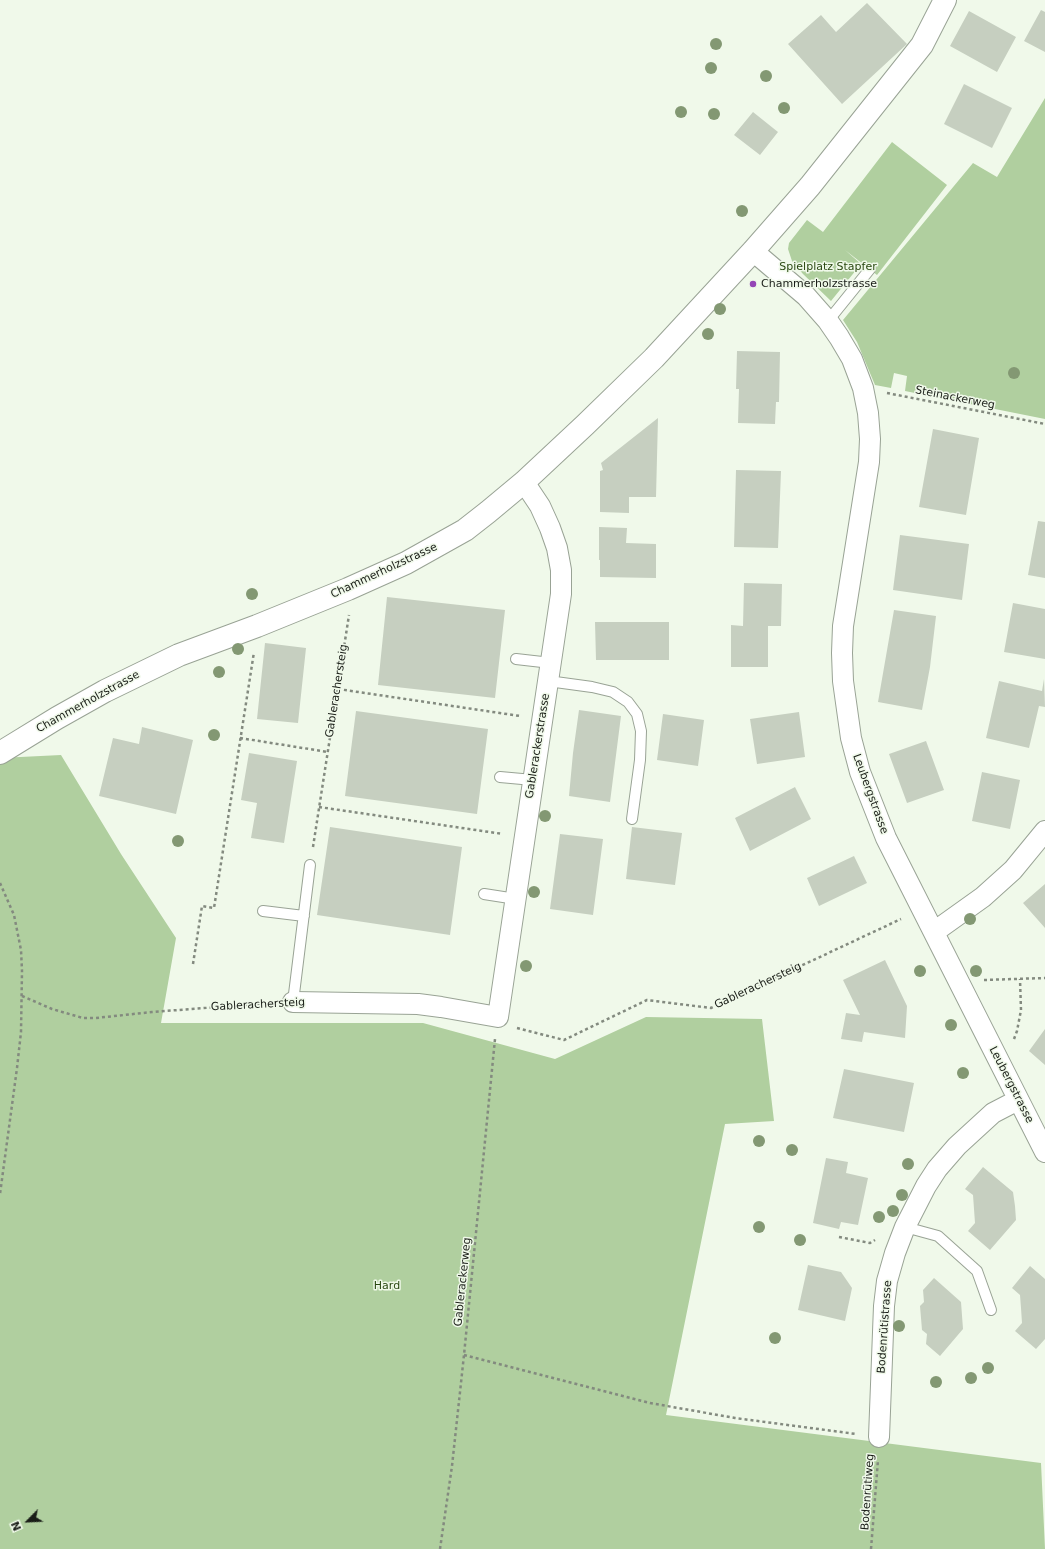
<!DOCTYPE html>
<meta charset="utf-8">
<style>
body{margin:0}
#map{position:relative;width:1045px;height:1549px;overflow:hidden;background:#f0f9ea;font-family:"DejaVu Sans",sans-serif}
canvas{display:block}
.north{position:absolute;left:8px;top:1501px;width:40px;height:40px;-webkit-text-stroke:3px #f0f9ea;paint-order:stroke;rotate:246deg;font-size:11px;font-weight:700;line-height:16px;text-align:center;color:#191d17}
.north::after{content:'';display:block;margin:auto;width:14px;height:18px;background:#191d17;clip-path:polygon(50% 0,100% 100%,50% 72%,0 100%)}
</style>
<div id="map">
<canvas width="1045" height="1549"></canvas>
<div class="north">N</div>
</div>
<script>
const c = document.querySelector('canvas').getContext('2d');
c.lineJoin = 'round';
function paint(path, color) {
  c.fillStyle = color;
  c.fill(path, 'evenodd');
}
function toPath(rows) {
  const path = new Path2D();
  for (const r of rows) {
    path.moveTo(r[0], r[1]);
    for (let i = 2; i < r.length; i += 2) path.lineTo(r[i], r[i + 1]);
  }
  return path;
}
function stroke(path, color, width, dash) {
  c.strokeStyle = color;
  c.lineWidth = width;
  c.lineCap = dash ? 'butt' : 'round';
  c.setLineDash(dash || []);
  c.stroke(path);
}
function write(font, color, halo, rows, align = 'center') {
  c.font = font + ' "DejaVu Sans",sans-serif';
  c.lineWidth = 3;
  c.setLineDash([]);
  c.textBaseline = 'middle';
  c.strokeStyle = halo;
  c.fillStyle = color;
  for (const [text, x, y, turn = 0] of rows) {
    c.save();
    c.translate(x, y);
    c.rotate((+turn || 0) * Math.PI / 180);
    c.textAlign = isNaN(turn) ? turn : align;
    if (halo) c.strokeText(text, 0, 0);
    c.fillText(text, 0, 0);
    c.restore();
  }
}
const green = toPath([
 [1045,98,1045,419,905,391,907,376,894,373,891,388,875,385,857,342,843,320,973,163,997,177],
 [892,142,947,185,877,275,845,250,861,264,831,301,803,274,792,261,788,249,789,243,807,220,823,232],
 [61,755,121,854,176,938,161,1023,423,1023,555,1059,646,1017,762,1019,774,1121,725,1124,666,1415,1041,1463,1045,1549,0,1549,0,758]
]);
const building = toPath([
 [867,3,907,44,842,104,788,44,821,15,836,32],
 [1041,10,1045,12,1045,52,1024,41],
 [969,11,1016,37,997,72,950,46],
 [964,84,1012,108,992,148,944,124],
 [753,112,778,132,760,155,734,135],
 [737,351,780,352,779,402,776,402,775,424,738,423,739,389,736,389],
 [658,418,656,497,629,497,629,513,600,512,600,471,603,470,601,463],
 [933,429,979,438,966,515,919,507],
 [736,470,781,471,778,548,734,547],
 [1038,521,1045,522,1045,578,1028,575],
 [599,527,627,528,626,543,656,544,656,578,600,577,600,560,599,560],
 [900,535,969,544,962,600,893,590],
 [744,583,782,584,781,626,768,626,768,667,731,667,731,625,743,626],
 [387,597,505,610,495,698,378,685],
 [1013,603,1045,609,1045,659,1004,652],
 [894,610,936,616,930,667,922,710,878,702],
 [595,622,669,622,669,660,596,660],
 [265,643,306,648,298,723,257,719],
 [1044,679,1045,707,1039,706,1029,748,986,738,999,681,1042,691],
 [579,710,621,716,610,802,569,796,573,753],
 [356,711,488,729,477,814,345,796],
 [799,712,805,757,757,764,750,719],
 [663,714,704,720,698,766,657,760],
 [142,727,193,740,176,814,99,796,113,738,139,744],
 [926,741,944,790,907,803,889,754],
 [249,753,297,761,284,843,251,838,257,803,241,800],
 [982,772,1020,780,1010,829,972,821],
 [795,787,811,819,750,851,735,818],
 [330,827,462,847,450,935,317,915],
 [632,827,682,833,675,885,626,879],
 [560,834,603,839,593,915,550,909],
 [854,856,867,883,819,906,807,878],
 [1045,884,1045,928,1023,903],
 [885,960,907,1006,905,1038,864,1032,862,1042,841,1039,846,1013,860,1015,843,980],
 [1045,1029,1045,1065,1029,1051],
 [844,1069,914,1083,904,1132,833,1118],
 [826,1158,848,1162,846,1173,868,1178,858,1225,841,1222,839,1229,813,1223],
 [983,1167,1013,1192,1015,1206,1016,1220,990,1250,968,1231,975,1223,973,1195,965,1189],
 [808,1265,841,1272,852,1288,845,1321,798,1310],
 [1030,1266,1045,1279,1045,1339,1036,1349,1015,1331,1022,1323,1021,1308,1020,1295,1012,1288],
 [934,1278,961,1302,963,1329,940,1356,926,1344,927,1334,922,1330,920,1306,924,1302,923,1290]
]);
const path = toPath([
 [887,393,1045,424],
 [338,689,520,716],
 [240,738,328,752],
 [319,807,503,834],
 [313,847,349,615],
 [0,883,14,915,21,950,22,971,21,1032,17,1068,0,1194],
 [193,964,202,906,214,908,254,652],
 [984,980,1045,978],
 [22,996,52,1009,83,1018,96,1018,152,1012,271,1003],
 [517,1028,564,1040,647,1000,711,1008,901,919],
 [1014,1039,1017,1031,1021,1010,1020,979],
 [839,1237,870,1243,875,1240],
 [464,1355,650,1403,735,1418,856,1434],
 [440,1549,452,1466,464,1355,495,1039],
 [871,1549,878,1460]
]);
const lane = toPath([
 [828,321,870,269],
 [516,659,551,663],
 [548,681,592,687,613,692,628,702,637,714,641,731,640,760,632,819],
 [500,777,533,780],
 [484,894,516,899],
 [263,911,304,916],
 [293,1002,310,865],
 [905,1227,938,1236,977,1271,991,1310]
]);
const street = toPath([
 [753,251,806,296,828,321,839,337,852,359,863,388,868,413,870,439,869,462,843,626,842,653,843,681,851,738,860,772,886,838,1045,1152],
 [934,932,983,897,1013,870,1045,831],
 [293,1002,418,1004,441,1007,498,1017,561,594,561,570,557,548,550,528,540,506,524,482],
 [879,1437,884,1306,887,1281,895,1253,905,1227,926,1186,937,1169,957,1146,993,1113,1018,1100]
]);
const secondary = toPath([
 [0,753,57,718,105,691,179,655,257,626,348,589,406,563,465,530,488,512,524,482,585,425,654,358,753,251,810,186,922,45,945,0]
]);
const trees = [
 [716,44],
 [711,68],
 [766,76],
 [784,108],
 [681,112],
 [714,114],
 [742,211],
 [720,309],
 [708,334],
 [1014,373],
 [252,594],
 [238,649],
 [219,672],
 [214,735],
 [545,816],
 [178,841],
 [534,892],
 [970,919],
 [526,966],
 [920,971],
 [976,971],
 [951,1025],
 [963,1073],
 [759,1141],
 [792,1150],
 [908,1164],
 [902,1195],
 [893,1211],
 [879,1217],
 [759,1227],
 [800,1240],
 [899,1326],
 [775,1338],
 [988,1368],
 [971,1378],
 [936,1382]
];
const markers = [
 [753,284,4,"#9445b6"]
];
const parkNames = [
 ["Spielplatz Stapfer",828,267],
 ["Hard",387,1286]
];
const poiNames = [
 ["Chammerholzstrasse",761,284]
];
const streetNames = [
 ["Steinackerweg",955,398,11],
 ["Chammerholzstrasse",384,571,-25],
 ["Gablerachersteig",337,691,-81],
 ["Chammerholzstrasse",88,702,-29],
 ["Gablerackerstrasse",538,746,-81],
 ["Leubergstrasse",870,794,70],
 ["Gablerachersteig",758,986,-25],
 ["Gablerachersteig",258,1005,-3],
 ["Leubergstrasse",1011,1085,63],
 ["Gablerackerweg",463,1282,-84],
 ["Bodenrütistrasse",885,1327,-86],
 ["Bodenrütiweg",868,1492,-86]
];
paint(green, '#b0cf9f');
paint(building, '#c6cfc0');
stroke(lane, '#99a395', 12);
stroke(street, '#99a395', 22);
stroke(secondary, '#99a395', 24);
stroke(path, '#838a7f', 2.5, [3, 3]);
stroke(lane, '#fff', 10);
stroke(street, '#fff', 20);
stroke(secondary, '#fff', 22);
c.fillStyle = '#839873';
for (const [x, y] of trees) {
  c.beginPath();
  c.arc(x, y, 6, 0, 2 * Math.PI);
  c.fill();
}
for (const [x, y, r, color] of markers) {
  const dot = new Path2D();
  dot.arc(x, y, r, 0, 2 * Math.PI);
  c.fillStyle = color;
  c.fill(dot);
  stroke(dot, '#f0f9ea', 1.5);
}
write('11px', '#294811', '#f0f9ea', parkNames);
write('11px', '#191d17', '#f0f9ea', poiNames, 'left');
write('11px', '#191d17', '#f0f9ea', streetNames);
</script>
